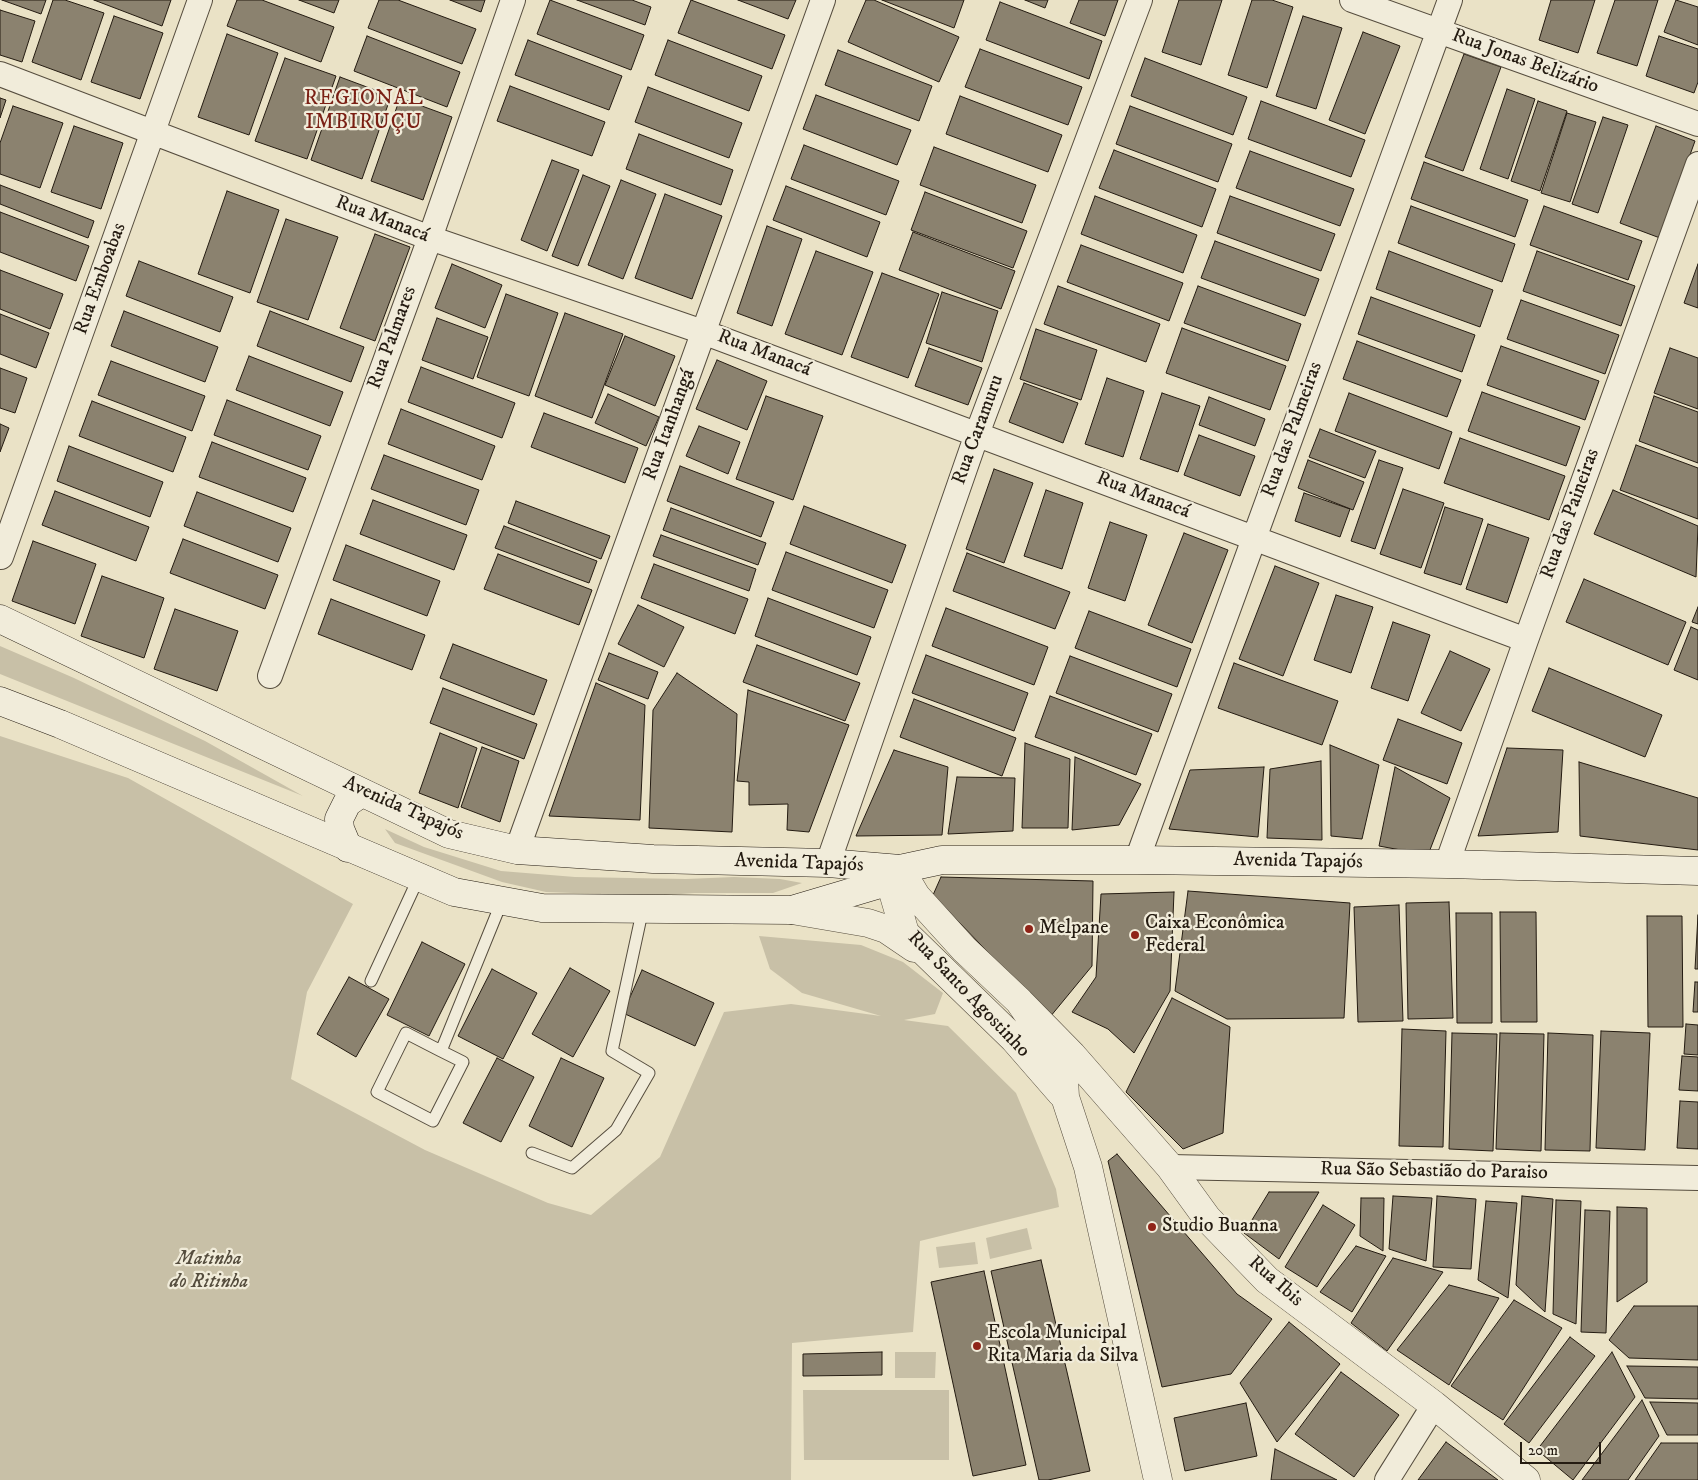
<!DOCTYPE html>
<meta charset="utf-8">
<style>
body{margin:0}
#map{position:relative;width:1698px;height:1480px;overflow:hidden;background:#eae2c6;font-family:"IM FELL DW Pica",serif}
canvas{display:block}
.scale{position:absolute;left:1520px;top:1442px;width:81px;height:22px;box-sizing:border-box;border:2px solid #241b11;border-top:0;padding-left:6px;font-size:15px;line-height:18px;white-space:nowrap;color:#241b11;-webkit-text-stroke:4px #f1ecda;paint-order:stroke}
</style>
<div id="map">
<canvas width="1698" height="1480"></canvas>
<div class="scale">20 m</div>
</div>
<script>
const c = document.querySelector('canvas').getContext('2d');
c.lineJoin = 'round';
function paint(path, color) {
  c.fillStyle = color;
  c.fill(path, 'evenodd');
}
function toPath(rows) {
  const path = new Path2D();
  for (const r of rows) {
    path.moveTo(r[0], r[1]);
    for (let i = 2; i < r.length; i += 2) path.lineTo(r[i], r[i + 1]);
  }
  return path;
}
function stroke(path, color, width, dash) {
  c.strokeStyle = color;
  c.lineWidth = width;
  c.lineCap = dash ? 'butt' : 'round';
  c.setLineDash(dash || []);
  c.stroke(path);
}
function write(font, color, halo, rows, align = 'center') {
  c.font = font + ' "IM FELL DW Pica",serif';
  c.lineWidth = 4.5;
  c.setLineDash([]);
  c.textBaseline = 'middle';
  c.strokeStyle = halo;
  c.fillStyle = color;
  for (const [text, x, y, turn = 0] of rows) {
    c.save();
    c.translate(x, y);
    c.rotate((+turn || 0) * Math.PI / 180);
    c.textAlign = isNaN(turn) ? turn : align;
    if (halo) c.strokeText(text, 0, 0);
    c.fillText(text, 0, 0);
    c.restore();
  }
}
const green = toPath([
 [0,646,74,678,205,741,303,796,0,674],
 [0,736,128,778,353,904,307,992,291,1079,425,1150,548,1203,591,1215,660,1157,724,1012,791,1004,881,1016,802,993,770,969,759,936,861,945,903,962,943,993,935,1014,904,1020,948,1026,1016,1093,1056,1189,1059,1207,920,1241,913,1332,792,1343,791,1480,0,1480],
 [385,829,424,847,501,871,575,877,686,879,734,877,780,879,802,883,773,893,694,893,655,896,546,892,502,882,395,843],
 [1027,1228,1032,1249,990,1259,986,1238],
 [975,1242,978,1264,939,1268,936,1247],
 [895,1352,936,1352,935,1378,895,1378],
 [803,1390,949,1390,949,1460,804,1460]
]);
const building = toPath([
 [2,0,46,0,41,14,2,0],
 [53,0,65,0,104,13,81,80,32,62,53,0],
 [94,0,171,0,162,26,94,0],
 [237,0,262,0,334,27,321,62,227,26,237,0],
 [299,0,339,0,334,13,299,0],
 [379,0,398,0,476,29,462,64,368,28,379,0],
 [450,0,485,0,481,12,450,0],
 [550,0,644,35,631,70,537,34,550,0],
 [577,0,632,0,651,7,645,25,577,0],
 [691,0,785,35,772,69,678,33,691,0],
 [738,0,796,0,788,19,738,0],
 [866,0,874,0,959,37,939,82,848,42,866,0],
 [882,0,964,0,954,28,882,0],
 [1025,0,1048,0,1045,8,1025,0],
 [1079,0,1118,0,1105,36,1070,23,1079,0],
 [1179,0,1222,0,1201,65,1162,52,1179,0],
 [1252,0,1272,0,1293,7,1267,88,1228,75,1252,0],
 [1551,0,1595,0,1578,53,1539,40,1551,0],
 [1615,0,1658,0,1637,66,1597,53,1615,0],
 [1676,0,1698,7,1698,45,1664,32,1676,0],
 [1000,2,1102,41,1089,79,986,40,1000,2],
 [0,10,35,21,22,62,0,55,0,10],
 [114,16,163,33,140,99,91,82,114,16],
 [1303,16,1342,28,1316,109,1276,96,1303,16],
 [1363,32,1400,46,1365,134,1329,120,1363,32],
 [227,34,278,53,249,135,198,117,227,34],
 [367,36,460,72,447,107,354,71,367,36],
 [1659,36,1698,49,1698,82,1694,93,1646,76,1659,36],
 [528,40,622,76,609,110,515,75,528,40],
 [668,40,762,76,749,111,655,75,668,40],
 [980,49,1082,87,1068,125,965,87,980,49],
 [838,50,932,86,919,121,825,85,838,50],
 [1464,54,1501,67,1463,171,1425,157,1464,54],
 [285,58,336,76,307,159,255,141,285,58],
 [1145,58,1247,97,1233,135,1131,96,1145,58],
 [340,77,391,96,362,179,311,160,340,77],
 [510,86,605,122,592,156,497,121,510,86],
 [648,87,742,123,729,158,635,122,648,87],
 [1507,89,1535,99,1508,179,1480,169,1507,89],
 [816,95,911,130,897,165,803,129,816,95],
 [960,96,1062,135,1048,172,946,134,960,96],
 [0,98,6,100,0,118,0,98],
 [400,98,452,117,423,200,371,181,400,98],
 [1261,101,1365,140,1351,177,1248,139,1261,101],
 [1538,101,1567,111,1540,191,1511,181,1538,101],
 [13,106,63,123,40,188,0,174,0,143,13,106],
 [1130,106,1232,144,1218,182,1116,144,1130,106],
 [1567,113,1596,122,1570,202,1541,193,1567,113],
 [1603,117,1628,125,1598,213,1572,204,1603,117],
 [74,126,123,143,101,209,51,192,74,126],
 [1656,126,1695,141,1660,238,1620,223,1656,126],
 [639,134,733,170,721,205,626,169,639,134],
 [804,145,899,181,886,215,791,179,804,145],
 [934,147,1036,185,1022,223,920,185,934,147],
 [1114,150,1216,189,1202,227,1099,188,1114,150],
 [1250,151,1354,189,1340,226,1236,188,1250,151],
 [552,160,579,170,547,251,521,240,552,160],
 [1424,162,1528,200,1515,237,1411,199,1424,162],
 [583,175,610,186,578,266,552,256,583,175],
 [621,180,656,194,623,279,588,265,621,180],
 [0,185,94,221,88,238,0,204,0,185],
 [786,186,880,222,867,257,773,220,786,186],
 [227,191,279,210,250,293,198,274,227,191],
 [925,192,1027,231,1013,268,911,230,925,192],
 [665,194,722,216,692,299,635,278,665,194],
 [1095,196,1197,235,1183,273,1081,234,1095,196],
 [1230,196,1335,234,1321,271,1217,233,1230,196],
 [1411,206,1515,244,1502,282,1398,243,1411,206],
 [1544,206,1642,241,1628,280,1530,245,1544,206],
 [0,212,89,246,76,281,0,252,0,212],
 [286,219,338,237,308,320,257,302,286,219],
 [767,226,802,239,772,326,737,313,767,226],
 [913,232,1015,271,1001,309,899,270,913,232],
 [375,234,410,247,375,341,340,328,375,234],
 [1215,241,1319,279,1305,316,1201,278,1215,241],
 [1081,245,1183,283,1169,321,1067,282,1081,245],
 [816,251,873,272,842,355,785,334,816,251],
 [1389,251,1493,290,1480,327,1376,289,1389,251],
 [1537,251,1635,286,1621,326,1523,291,1537,251],
 [139,261,233,297,220,332,126,296,139,261],
 [452,264,502,285,485,328,435,308,452,264],
 [1698,264,1698,308,1684,303,1698,264],
 [0,270,63,294,50,329,0,309,0,270],
 [882,273,939,294,908,378,851,357,882,273],
 [1058,286,1160,324,1146,362,1044,324,1058,286],
 [1198,286,1301,324,1288,361,1184,323,1198,286],
 [942,292,998,311,982,362,926,343,942,292],
 [506,294,558,313,529,396,477,377,506,294],
 [1371,297,1475,335,1462,372,1358,334,1371,297],
 [1521,300,1619,335,1605,374,1507,339,1521,300],
 [124,311,218,347,205,382,111,346,124,311],
 [270,311,364,347,351,382,257,346,270,311],
 [565,313,623,334,592,418,535,396,565,313],
 [0,314,49,333,36,368,0,354,0,314],
 [437,318,488,337,473,379,422,360,437,318],
 [1182,328,1286,366,1270,410,1166,373,1182,328],
 [1036,329,1097,350,1081,400,1020,379,1036,329],
 [625,336,675,356,655,406,605,385,625,336],
 [1357,341,1461,380,1447,417,1343,379,1357,341],
 [1501,346,1599,381,1585,420,1487,385,1501,346],
 [929,348,982,368,968,405,915,386,929,348],
 [1670,348,1698,358,1698,409,1654,393,1670,348],
 [249,356,343,392,330,426,236,390,249,356],
 [717,360,767,381,747,430,696,409,717,360],
 [111,361,205,396,192,431,98,395,111,361],
 [421,367,515,403,502,438,408,402,421,367],
 [0,368,27,378,15,413,0,408,0,368],
 [1107,378,1144,391,1123,457,1085,444,1107,378],
 [1024,383,1078,403,1063,443,1009,422,1024,383],
 [1482,392,1580,427,1566,466,1468,431,1482,392],
 [1162,393,1200,406,1178,472,1140,459,1162,393],
 [1349,393,1452,432,1439,469,1335,431,1349,393],
 [608,394,659,417,646,446,595,423,608,394],
 [766,396,823,416,793,500,736,479,766,396],
 [1654,396,1698,412,1698,463,1639,441,1654,396],
 [1209,397,1265,419,1255,446,1199,425,1209,397],
 [227,400,321,436,308,470,214,435,227,400],
 [92,401,186,437,173,472,79,436,92,401],
 [401,409,495,446,482,480,388,444,401,409],
 [544,413,638,448,625,483,531,447,544,413],
 [0,424,9,428,0,452,0,424],
 [699,426,740,442,728,474,686,456,699,426],
 [1320,429,1376,451,1365,478,1309,457,1320,429],
 [1199,435,1255,456,1240,496,1184,475,1199,435],
 [1460,438,1565,476,1549,520,1444,483,1460,438],
 [212,442,306,478,293,512,199,477,212,442],
 [1636,445,1698,468,1698,519,1620,490,1636,445],
 [69,446,163,482,150,517,57,481,69,446],
 [384,455,479,490,466,525,371,489,384,455],
 [1308,460,1364,482,1353,510,1298,488,1308,460],
 [1379,460,1403,468,1375,549,1351,541,1379,460],
 [680,466,774,502,761,537,667,501,680,466],
 [994,469,1033,483,1004,563,966,549,994,469],
 [1403,489,1444,503,1421,568,1380,554,1403,489],
 [1046,490,1083,503,1062,569,1024,556,1046,490],
 [1613,490,1698,526,1696,577,1594,534,1613,490],
 [55,491,149,527,136,561,42,525,55,491],
 [197,492,291,528,278,562,184,526,197,492],
 [1304,493,1350,509,1340,537,1295,521,1304,493],
 [373,500,467,535,454,570,360,534,373,500],
 [516,501,610,536,601,559,508,523,516,501],
 [804,506,906,545,892,583,790,544,804,506],
 [1445,507,1483,519,1461,585,1424,573,1445,507],
 [671,508,766,543,758,565,663,530,671,508],
 [1110,522,1147,535,1125,601,1088,588,1110,522],
 [1488,524,1529,538,1507,603,1466,589,1488,524],
 [504,526,597,561,589,583,495,548,504,526],
 [1184,533,1228,550,1192,643,1148,625,1184,533],
 [661,535,756,569,749,591,653,556,661,535],
 [183,539,278,575,265,609,170,573,183,539],
 [33,541,96,564,75,624,12,601,33,541],
 [346,545,440,581,427,616,333,580,346,545],
 [786,552,888,590,874,628,772,590,786,552],
 [967,553,1070,592,1055,629,953,591,967,553],
 [498,554,592,590,579,625,484,589,498,554],
 [654,564,748,599,735,634,641,598,654,564],
 [1275,566,1319,583,1283,676,1239,659,1275,566],
 [102,576,164,598,144,658,81,636,102,576],
 [1584,579,1686,622,1668,665,1566,622,1584,579],
 [1336,595,1373,607,1351,673,1314,660,1336,595],
 [768,598,871,637,857,675,755,636,768,598],
 [331,599,425,635,412,670,318,634,331,599],
 [638,605,684,627,664,667,618,644,638,605],
 [1698,607,1698,624,1692,622,1698,607],
 [946,608,1048,647,1034,685,932,646,946,608],
 [175,609,238,631,217,691,154,669,175,609],
 [1089,611,1191,649,1177,687,1075,648,1089,611],
 [1393,622,1430,635,1408,701,1371,688,1393,622],
 [1691,627,1698,630,1698,680,1674,670,1691,627],
 [453,644,547,680,534,715,440,678,453,644],
 [757,645,860,683,845,721,743,682,757,645],
 [1450,651,1490,669,1461,731,1421,713,1450,651],
 [609,653,658,672,648,699,598,680,609,653],
 [926,655,1028,693,1014,731,912,693,926,655],
 [1070,656,1172,694,1158,732,1056,693,1070,656],
 [1234,663,1338,701,1322,745,1218,708,1234,663],
 [1549,668,1662,715,1645,757,1532,711,1549,668],
 [677,673,737,714,732,832,649,828,653,710,677,673],
 [596,683,645,705,640,820,549,816,596,683],
 [443,688,537,724,524,759,430,723,443,688],
 [748,690,849,725,809,832,787,830,788,804,749,805,749,782,737,781,748,690],
 [1050,696,1152,734,1136,775,1035,737,1050,696],
 [914,699,1016,738,1002,776,900,737,914,699],
 [1398,719,1462,743,1447,784,1383,760,1398,719],
 [440,733,477,748,458,808,419,793,440,733],
 [1025,743,1070,759,1068,828,1022,828,1025,743],
 [1330,745,1379,765,1362,839,1331,836,1330,745],
 [482,747,519,761,500,822,461,807,482,747],
 [1507,748,1563,750,1558,832,1478,836,1507,748],
 [894,750,948,767,942,835,856,836,894,750],
 [1075,757,1141,784,1119,825,1072,830,1075,757],
 [1321,761,1322,840,1267,838,1270,769,1321,761],
 [1579,762,1698,798,1698,850,1580,836,1579,762],
 [1264,767,1258,837,1169,829,1190,770,1264,767],
 [1395,767,1450,798,1428,855,1379,846,1395,767],
 [957,777,1015,778,1013,831,948,834,957,777],
 [941,877,1093,881,1092,966,1050,1017,933,895,941,877],
 [1188,891,1350,903,1344,1018,1227,1019,1175,991,1188,891],
 [1174,892,1170,991,1134,1053,1108,1029,1072,1012,1096,977,1101,894,1174,892],
 [1449,902,1453,1018,1408,1019,1406,903,1449,902],
 [1399,905,1403,1021,1358,1022,1354,907,1399,905],
 [1500,912,1536,912,1537,1022,1501,1022,1500,912],
 [1456,913,1492,913,1492,1023,1457,1023,1456,913],
 [1698,915,1698,969,1695,969,1698,915],
 [1647,916,1682,916,1683,1027,1648,1027,1647,916],
 [422,942,465,964,429,1036,387,1015,422,942],
 [570,968,610,991,573,1057,532,1034,570,968],
 [492,969,537,993,503,1059,458,1036,492,969],
 [642,970,714,1003,695,1046,623,1013,642,970],
 [349,977,389,999,356,1057,317,1034,349,977],
 [1695,982,1698,982,1698,1012,1693,1012,1695,982],
 [1172,998,1230,1027,1223,1133,1183,1149,1126,1092,1172,998],
 [1686,1024,1698,1025,1698,1055,1684,1054,1686,1024],
 [1402,1029,1446,1031,1443,1147,1399,1146,1402,1029],
 [1601,1031,1650,1033,1645,1150,1596,1148,1601,1031],
 [1452,1033,1497,1034,1493,1151,1449,1149,1452,1033],
 [1500,1033,1544,1034,1541,1151,1496,1149,1500,1033],
 [1548,1033,1593,1035,1590,1151,1545,1150,1548,1033],
 [1682,1056,1698,1057,1698,1091,1679,1090,1682,1056],
 [497,1058,534,1077,501,1142,463,1123,497,1058],
 [561,1058,604,1078,572,1147,529,1126,561,1058],
 [1680,1101,1698,1102,1698,1149,1677,1148,1680,1101],
 [1117,1154,1237,1294,1272,1319,1231,1374,1162,1387,1108,1161,1117,1154],
 [1269,1192,1319,1192,1279,1259,1244,1233,1269,1192],
 [1393,1196,1432,1198,1426,1261,1389,1249,1393,1196],
 [1437,1196,1476,1199,1471,1269,1433,1267,1437,1196],
 [1522,1196,1553,1199,1545,1312,1516,1285,1522,1196],
 [1361,1198,1384,1198,1383,1251,1360,1236,1361,1198],
 [1556,1200,1581,1201,1576,1324,1553,1314,1556,1200],
 [1486,1201,1517,1203,1508,1298,1478,1280,1486,1201],
 [1323,1205,1355,1225,1317,1287,1285,1267,1323,1205],
 [1617,1207,1647,1208,1647,1282,1617,1302,1617,1207],
 [1585,1210,1610,1211,1606,1333,1581,1332,1585,1210],
 [1356,1246,1386,1256,1352,1312,1320,1292,1356,1246],
 [1393,1258,1443,1272,1387,1351,1351,1323,1393,1258],
 [1041,1260,1090,1471,1048,1480,1039,1480,991,1271,1041,1260],
 [984,1271,1026,1465,973,1476,931,1282,984,1271],
 [1449,1285,1499,1298,1449,1385,1397,1350,1449,1285],
 [1514,1300,1562,1328,1503,1420,1451,1386,1514,1300],
 [1634,1306,1698,1306,1698,1360,1629,1358,1609,1340,1634,1306],
 [1289,1322,1340,1364,1277,1442,1240,1383,1289,1322],
 [1570,1337,1595,1356,1529,1443,1504,1424,1570,1337],
 [882,1352,882,1375,803,1376,803,1354,882,1352],
 [1612,1352,1635,1397,1573,1480,1537,1450,1612,1352],
 [1627,1366,1698,1367,1698,1399,1645,1398,1627,1366],
 [1341,1372,1399,1415,1354,1477,1295,1434,1341,1372],
 [1642,1400,1659,1436,1628,1480,1582,1480,1642,1400],
 [1650,1402,1698,1403,1698,1435,1667,1435,1650,1402],
 [1246,1403,1257,1456,1185,1471,1174,1418,1246,1403],
 [1446,1442,1498,1480,1418,1480,1446,1442],
 [1661,1443,1698,1443,1698,1480,1635,1480,1661,1443],
 [1275,1449,1337,1480,1271,1480,1275,1449]
]);
const service = toPath([
 [371,981,419,877],
 [441,1051,463,1062,433,1121,377,1092,406,1033,441,1051,502,901],
 [532,1153,572,1168,616,1130,649,1073,612,1051,643,908]
]);
const minor = toPath([
 [1352,0,1698,124],
 [0,74,430,238,703,332,1526,640],
 [1,557,200,0],
 [270,676,430,238,513,0],
 [517,850,823,0],
 [1137,860,1450,0],
 [828,863,977,434,1140,0],
 [1447,864,1526,640,1698,164],
 [1170,1167,1698,1178],
 [1387,1480,1434,1405]
]);
const tertiary = toPath([
 [900,869,916,896,964,949,1019,1001,1041,1033,1064,1079,1065,1097,1088,1167,1158,1480],
 [900,869,893,892,905,933,1014,1039,1061,1093],
 [792,910,868,923,886,929,914,948],
 [1019,1001,1072,1055,1170,1167,1207,1218,1267,1280,1434,1405,1526,1480]
]);
const secondary = toPath([
 [0,619,449,834,517,850,653,859,828,863,900,869,942,860,1137,860,1447,864,1698,871],
 [0,701,60,724,454,892,542,908,792,910,883,883,900,869],
 [348,848,340,829,339,819,347,803,361,793]
]);
const markers = [
 [1029,929,5,"#8f2418"],
 [1135,935,5,"#8f2418"],
 [1152,1227,5,"#8f2418"],
 [977,1346,5,"#8f2418"]
];
const streetNames = [
 ["Rua Jonas Belizário",1525,62,20],
 ["Rua Manacá",382,220,21],
 ["Rua Emboabas",101,279,-70],
 ["Rua Palmares",393,338,-70],
 ["Rua Manacá",764,354,21],
 ["Rua Itanhangá",670,425,-70],
 ["Rua Caramuru",979,430,-70],
 ["Rua das Palmeiras",1293,430,-70],
 ["Rua Manacá",1143,496,21],
 ["Rua das Paineiras",1571,514,-70],
 ["Avenida Tapajós",403,809,24],
 ["Avenida Tapajós",1298,862,1],
 ["Avenida Tapajós",799,864,2],
 ["Rua Santo Agostinho",968,995,46],
 ["Rua São Sebastião do Paraiso",1434,1172,1],
 ["Rua Ibis",1275,1282,41]
];
const poiNames = [
 ["Caixa Econômica",1145,924],
 ["Federal",1145,947],
 ["Melpane",1039,929],
 ["Studio Buanna",1162,1227],
 ["Escola Municipal",987,1334],
 ["Rita Maria da Silva",987,1357]
];
const parkNames = [
 ["Matinha",209,1260],
 ["do Ritinha",209,1283]
];
const neighbourhoodNames = [
 ["REGIONAL",364,100],
 ["IMBIRUÇU",364,124]
];
paint(green, '#c8c0a7');
paint(building, '#8b826f');
stroke(building, '#241b11', 1);
stroke(service, '#564d3e', 13);
stroke(minor, '#564d3e', 26);
stroke(tertiary, '#564d3e', 29);
stroke(secondary, '#241b11', 29);
stroke(service, '#f1ecda', 11);
stroke(minor, '#f1ecda', 24);
stroke(tertiary, '#f1ecda', 28);
stroke(secondary, '#f1ecda', 28);
for (const [x, y, r, color] of markers) {
  const dot = new Path2D();
  dot.arc(x, y, r, 0, 2 * Math.PI);
  c.fillStyle = color;
  c.fill(dot);
  stroke(dot, '#f1ecda', 2);
}
write('20px', '#241b11', '#f1ecda', streetNames);
write('20px', '#241b11', '#f1ecda', poiNames, 'left');
write('italic 20px', '#554d3e', '#f1ecda', parkNames);
c.letterSpacing = '1px';
write('21px', '#7a1f14', '#f1ecda', neighbourhoodNames);
c.letterSpacing = '0px';
</script>
